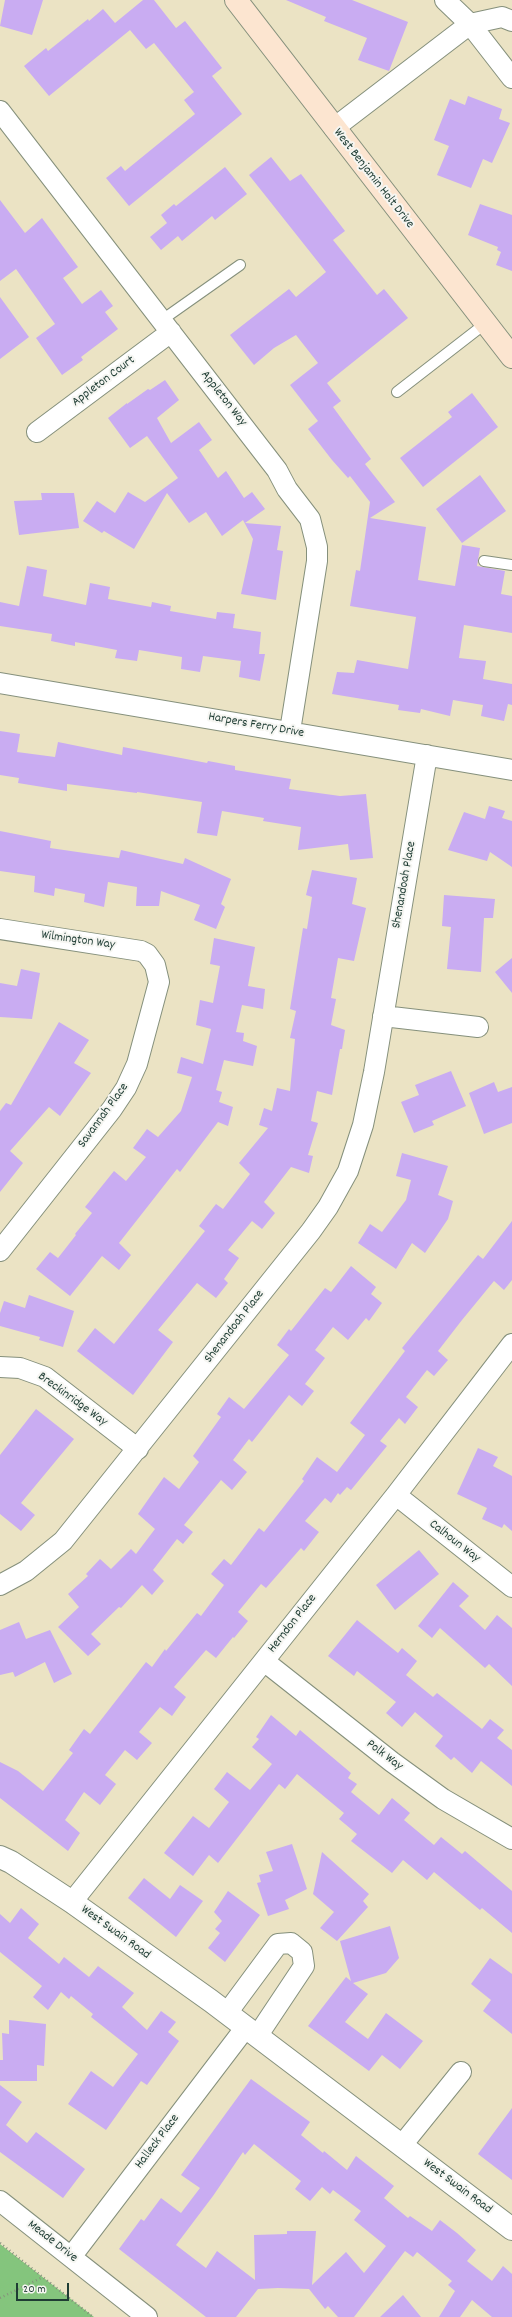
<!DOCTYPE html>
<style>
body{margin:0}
#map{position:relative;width:512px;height:2317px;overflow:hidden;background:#ebe3c4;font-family:Dekko,sans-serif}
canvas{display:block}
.scale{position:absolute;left:16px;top:2283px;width:53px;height:18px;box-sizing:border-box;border:2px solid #1f3d34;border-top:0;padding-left:5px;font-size:12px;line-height:14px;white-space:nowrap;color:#1f3d34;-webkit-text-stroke:3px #f6f6f2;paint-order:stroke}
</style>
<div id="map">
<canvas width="512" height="2317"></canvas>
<div class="scale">20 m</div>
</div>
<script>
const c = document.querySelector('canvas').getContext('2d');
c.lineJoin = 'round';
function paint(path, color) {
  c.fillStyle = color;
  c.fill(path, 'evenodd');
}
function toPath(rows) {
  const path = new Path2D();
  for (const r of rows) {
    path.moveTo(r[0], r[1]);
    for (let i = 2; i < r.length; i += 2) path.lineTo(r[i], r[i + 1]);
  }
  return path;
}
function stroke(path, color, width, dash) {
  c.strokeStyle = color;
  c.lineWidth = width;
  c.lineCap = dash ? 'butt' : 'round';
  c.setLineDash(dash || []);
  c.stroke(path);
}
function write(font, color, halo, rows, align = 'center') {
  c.font = font + ' Dekko,sans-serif';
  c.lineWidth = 4;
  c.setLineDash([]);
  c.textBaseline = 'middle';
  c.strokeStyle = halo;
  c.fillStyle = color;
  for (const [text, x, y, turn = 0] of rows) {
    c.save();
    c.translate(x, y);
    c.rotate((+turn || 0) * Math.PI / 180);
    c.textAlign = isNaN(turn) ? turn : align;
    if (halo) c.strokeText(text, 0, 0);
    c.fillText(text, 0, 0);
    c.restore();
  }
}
const green = toPath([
 [0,2244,94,2317,0,2317]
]);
const building = toPath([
 [5,0,43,0,32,35,0,26],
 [143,0,154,0,176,28,185,21,222,68,212,76,242,114,129,206,106,178,121,166,125,171,195,114,184,100,194,92,154,43,146,49,130,30,49,96,24,66,46,48,48,51,88,19,89,21,103,9,115,23],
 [286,0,352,0,408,22,389,71,358,60,367,38,324,21,326,17],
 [468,96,502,109,499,119,510,123,492,163,483,159,471,188,437,175,449,146,434,140,450,99,465,105],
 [271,157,290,181,301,174,345,231,333,240,377,295,384,289,408,318,327,383,341,401,333,407,371,459,365,464,395,502,370,518,426,527,418,580,455,586,462,545,480,548,477,566,505,571,501,594,512,596,512,633,464,625,459,658,486,661,483,679,512,684,512,705,508,704,504,721,481,716,483,705,453,700,450,716,421,709,420,713,398,710,399,705,332,694,337,672,354,673,357,660,408,669,416,617,350,606,356,570,360,571,370,502,350,476,348,478,332,460,308,429,318,421,290,385,318,363,296,335,274,348,254,365,230,335,289,289,296,297,326,272,249,175],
 [225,167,247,194,215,220,212,216,182,241,178,236,161,250,150,237,167,223,161,215,174,204,176,206],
 [0,200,25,233,42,218,78,267,63,278,82,304,101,290,113,306,105,312,118,329,81,357,83,360,62,375,36,338,55,324,16,269,0,281],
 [480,204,512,215,512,271,496,265,501,252,497,250,498,247,468,235],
 [0,297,29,337,0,359],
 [165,380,179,400,157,418,171,443,199,422,212,440,199,450,218,478,226,471,244,498,252,492,265,509,245,523,281,526,277,550,283,551,276,600,241,594,253,539,243,520,222,536,206,512,189,523,167,493,134,549,104,531,102,533,83,521,97,501,115,513,128,492,145,502,178,478,147,436,130,448,108,418,127,403,127,404,148,389,150,390],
 [472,393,498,427,423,487,400,458,452,417,448,412],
 [480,475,506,511,462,543,436,509],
 [41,493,74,493,79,528,19,535,14,501,42,500],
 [27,566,47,570,43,596,86,605,90,583,110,587,108,599,151,607,152,602,171,606,170,611,216,619,217,612,235,614,233,628,261,632,259,654,265,654,260,681,239,677,241,661,203,656,200,672,181,669,182,657,139,650,137,661,115,658,117,650,75,642,75,646,51,641,52,634,0,626,0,602,19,606],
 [0,731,20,734,17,752,55,757,58,742,122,755,123,747,207,763,208,761,235,766,235,770,291,779,289,789,340,796,366,794,373,858,350,860,348,844,298,850,301,827,263,821,264,818,222,811,217,836,197,833,202,802,137,792,137,793,67,784,67,791,18,783,19,778,0,775],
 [489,806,505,811,502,818,512,821,512,867,490,852,487,861,448,850,464,812,485,819],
 [0,831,51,841,50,848,119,858,121,850,183,864,185,858,231,879,221,904,225,907,216,929,194,920,200,905,161,891,159,906,136,906,137,887,108,882,104,907,84,902,85,894,55,888,54,896,34,892,35,876,0,871],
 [312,870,357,878,352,904,366,908,354,961,338,958,331,998,336,999,331,1025,345,1030,342,1049,340,1049,332,1095,317,1091,311,1121,318,1123,308,1155,313,1156,309,1173,291,1167,264,1202,275,1213,262,1229,252,1221,228,1250,239,1258,224,1279,228,1283,216,1298,197,1283,158,1330,173,1342,133,1395,77,1351,95,1328,114,1344,205,1231,199,1226,216,1204,223,1209,250,1174,239,1163,268,1128,259,1125,264,1108,272,1111,277,1088,290,1091,295,1039,290,1038,296,1011,290,1009,303,928,307,929,312,897,306,895],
 [444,895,495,899,493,918,484,918,481,972,447,969,451,927,442,926],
 [214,938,255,947,248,986,265,989,263,1009,242,1005,236,1032,244,1033,243,1041,257,1046,253,1066,224,1060,216,1090,222,1092,219,1102,233,1107,228,1126,218,1122,180,1172,177,1169,119,1243,131,1255,119,1270,102,1256,70,1296,36,1269,50,1252,58,1258,76,1235,75,1234,92,1213,85,1207,114,1171,126,1181,146,1157,133,1148,147,1129,158,1137,181,1111,192,1077,177,1073,181,1057,203,1064,211,1029,196,1025,200,1000,213,1003,220,966,210,964],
 [512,958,512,993,495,972],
 [21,969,40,973,32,1019,0,1017,0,983,17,986],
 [59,1022,89,1040,74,1063,91,1073,60,1116,49,1107,10,1151,23,1163,0,1192,0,1111,6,1103,11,1105],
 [451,1071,466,1106,432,1121,434,1125,414,1133,401,1102,419,1095,415,1085],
 [494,1082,498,1092,512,1087,512,1123,484,1134,469,1093],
 [402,1153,448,1166,438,1195,453,1201,448,1219,425,1253,412,1243,396,1269,358,1243,370,1224,382,1232,406,1200,411,1180,396,1176],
 [512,1221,512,1280,504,1290,494,1281,462,1320,438,1351,448,1360,434,1376,427,1370,406,1397,418,1407,405,1424,399,1418,380,1441,387,1446,351,1490,347,1487,340,1495,338,1493,331,1503,325,1498,305,1521,319,1532,304,1551,301,1548,266,1588,261,1584,238,1612,248,1621,234,1638,233,1637,216,1658,206,1650,174,1687,186,1697,172,1716,160,1707,139,1732,152,1743,137,1760,125,1750,105,1775,116,1784,100,1805,84,1792,65,1820,80,1833,68,1851,0,1798,0,1762,18,1771,43,1791,73,1753,69,1750,84,1729,90,1734,146,1662,152,1667,165,1649,166,1651,197,1613,201,1616,224,1585,211,1574,224,1559,231,1565,259,1528,264,1532,304,1481,302,1479,317,1457,337,1472,365,1435,350,1423,405,1351,402,1348,478,1255,483,1259],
 [351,1266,376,1287,371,1294,382,1303,369,1321,366,1318,348,1340,333,1327,315,1350,325,1358,305,1384,314,1391,302,1406,289,1395,252,1442,249,1439,233,1460,247,1472,232,1490,221,1480,184,1525,193,1532,183,1544,177,1539,153,1570,164,1581,152,1595,142,1585,121,1608,119,1607,91,1634,101,1644,88,1656,58,1627,79,1607,68,1594,88,1576,86,1574,100,1559,111,1569,131,1549,136,1554,155,1529,138,1514,152,1494,164,1477,179,1489,199,1462,193,1456,221,1417,217,1414,229,1397,244,1409,289,1355,277,1345,289,1329,291,1331,325,1288,331,1292],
 [29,1295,74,1311,63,1347,39,1340,40,1337,0,1326,0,1313,4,1301,25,1308],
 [36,1409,74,1439,21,1503,35,1515,21,1531,0,1514,0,1455],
 [478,1448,498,1457,493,1466,512,1476,512,1531,504,1524,502,1528,482,1519,487,1508,457,1494],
 [419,1550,439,1574,395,1610,376,1585],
 [453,1582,469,1596,459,1606,485,1630,497,1615,512,1628,512,1686,489,1664,485,1668,440,1628,432,1638,418,1626],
 [357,1620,398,1653,402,1648,417,1661,406,1675,433,1697,437,1693,482,1729,490,1719,504,1730,497,1738,512,1750,512,1786,481,1761,472,1773,454,1757,451,1760,435,1746,443,1736,415,1712,402,1727,386,1713,396,1702,357,1671,354,1676,328,1656],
 [19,1622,26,1639,50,1630,72,1674,54,1683,45,1662,15,1677,13,1672,0,1675,0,1630],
 [271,1715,296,1736,300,1730,351,1773,348,1778,357,1784,351,1792,379,1815,392,1798,410,1813,404,1820,434,1845,441,1837,462,1854,465,1851,512,1891,512,1933,482,1908,480,1910,434,1872,427,1880,403,1860,392,1873,351,1841,357,1834,339,1819,344,1813,297,1774,285,1789,279,1784,218,1863,209,1855,193,1876,164,1853,193,1816,209,1828,229,1802,214,1789,227,1772,250,1790,272,1764,252,1747,259,1739,256,1737],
 [292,1844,307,1889,285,1900,289,1909,268,1916,257,1883,261,1882,259,1875,273,1871,266,1852],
 [322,1852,369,1894,363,1901,368,1907,337,1941,320,1928,334,1912,313,1894],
 [144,1878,170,1899,180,1885,203,1901,176,1937,128,1898],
 [228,1891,260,1915,225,1962,208,1948,220,1933,215,1929,222,1921,214,1912],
 [21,1908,39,1924,28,1938,59,1964,64,1957,89,1977,98,1966,134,1993,122,2007,147,2030,161,2011,176,2022,168,2032,179,2041,147,2085,141,2081,106,2130,68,2104,91,2071,113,2087,138,2054,91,2017,93,2014,71,1996,69,1999,61,1992,48,2010,33,1997,42,1986,0,1952,0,1914,10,1923],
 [390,1926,399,1958,386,1973,353,1983,368,1994,345,2022,368,2039,386,2013,423,2041,400,2069,382,2055,369,2071,308,2026,346,1977,351,1981,340,1941],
 [490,1958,512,1974,512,2034,483,2011,491,2000,471,1984],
 [9,2020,46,2024,44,2066,37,2065,37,2081,0,2081,0,2060,3,2060,2,2033,9,2034],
 [251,2079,310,2122,301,2135,323,2153,324,2151,347,2170,356,2156,394,2186,384,2198,408,2218,410,2216,432,2231,440,2220,457,2233,476,2250,467,2261,492,2281,503,2266,512,2274,512,2317,492,2317,472,2300,460,2317,439,2317,455,2291,448,2285,452,2281,417,2252,413,2257,405,2251,354,2317,338,2317,328,2306,325,2309,309,2289,278,2288,258,2289,236,2317,206,2317,119,2249,141,2219,144,2221,161,2198,181,2213,200,2188,181,2175],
 [254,2144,301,2181,295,2189,310,2201,322,2187,330,2194,333,2190,361,2211,354,2220,386,2246,364,2273,346,2252,312,2285,316,2231,287,2231,287,2234,254,2235,255,2280,217,2251,206,2268,176,2245,213,2196,243,2152,245,2155],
 [0,2085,22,2102,6,2125,27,2143,36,2132,85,2169,63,2198,0,2152],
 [512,2108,512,2180,478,2154],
 [403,2295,421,2317,380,2317]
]);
const path = toPath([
 [0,2243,93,2317],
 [0,2298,43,2277]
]);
const service = toPath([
 [162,320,240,265],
 [397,392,486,323],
 [484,561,512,565]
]);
const minor = toPath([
 [445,0,470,24,512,78],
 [0,111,277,470,287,489,310,519,317,547,317,561,290,731],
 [334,128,470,24,502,17,512,21],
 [37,432,171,332],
 [0,683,512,770],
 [0,929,141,951,147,954,155,965,159,982,137,1064,126,1088,112,1109,0,1251],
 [383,1016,478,1027],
 [0,1367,20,1368,45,1377,138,1449],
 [396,1495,512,1587],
 [0,1585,26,1571,63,1541,311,1231,328,1207,348,1171,363,1125,374,1072,427,755],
 [264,1661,392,1762,443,1799,512,1839],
 [72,1902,396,1495,512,1344],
 [227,2013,278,1944,291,1943,302,1952,304,1966,258,2035],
 [402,2145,461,2072],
 [0,2201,147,2317],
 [71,2257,246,2027]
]);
const tertiary = toPath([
 [0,1857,11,1862,72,1902,211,2001,512,2229]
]);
const secondary = toPath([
 [236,0,512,357]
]);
const streetNames = [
 ["West Benjamin Holt Drive",373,179,52],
 ["Appleton Court",104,382,-37],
 ["Appleton Way",223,399,52],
 ["Harpers Ferry Drive",256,726,10],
 ["Shenandoah Place",405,885,-80],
 ["Wilmington Way",78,941,8],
 ["Savannah Place",104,1116,-54],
 ["Shenandoah Place",235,1327,-52],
 ["Breckinridge Way",72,1400,36],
 ["Calhoun Way",454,1542,38],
 ["Herndon Place",293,1624,-52],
 ["Polk Way",384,1756,37],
 ["West Swain Road",115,1933,36],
 ["Halleck Place",158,2142,-53],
 ["West Swain Road",457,2187,37],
 ["Meade Drive",52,2242,38]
];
paint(green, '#84c57d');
paint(building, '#c9acf2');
stroke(service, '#85907c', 12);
stroke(minor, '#85907c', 22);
stroke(tertiary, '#85907c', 24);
stroke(secondary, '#85907c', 24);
stroke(path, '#85907c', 2.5, [1, 3]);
stroke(service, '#fff', 10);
stroke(minor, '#fff', 20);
stroke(tertiary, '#fff', 22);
stroke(secondary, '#fce5d0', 22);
write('13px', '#1f3d34', '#f6f6f2', streetNames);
</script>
